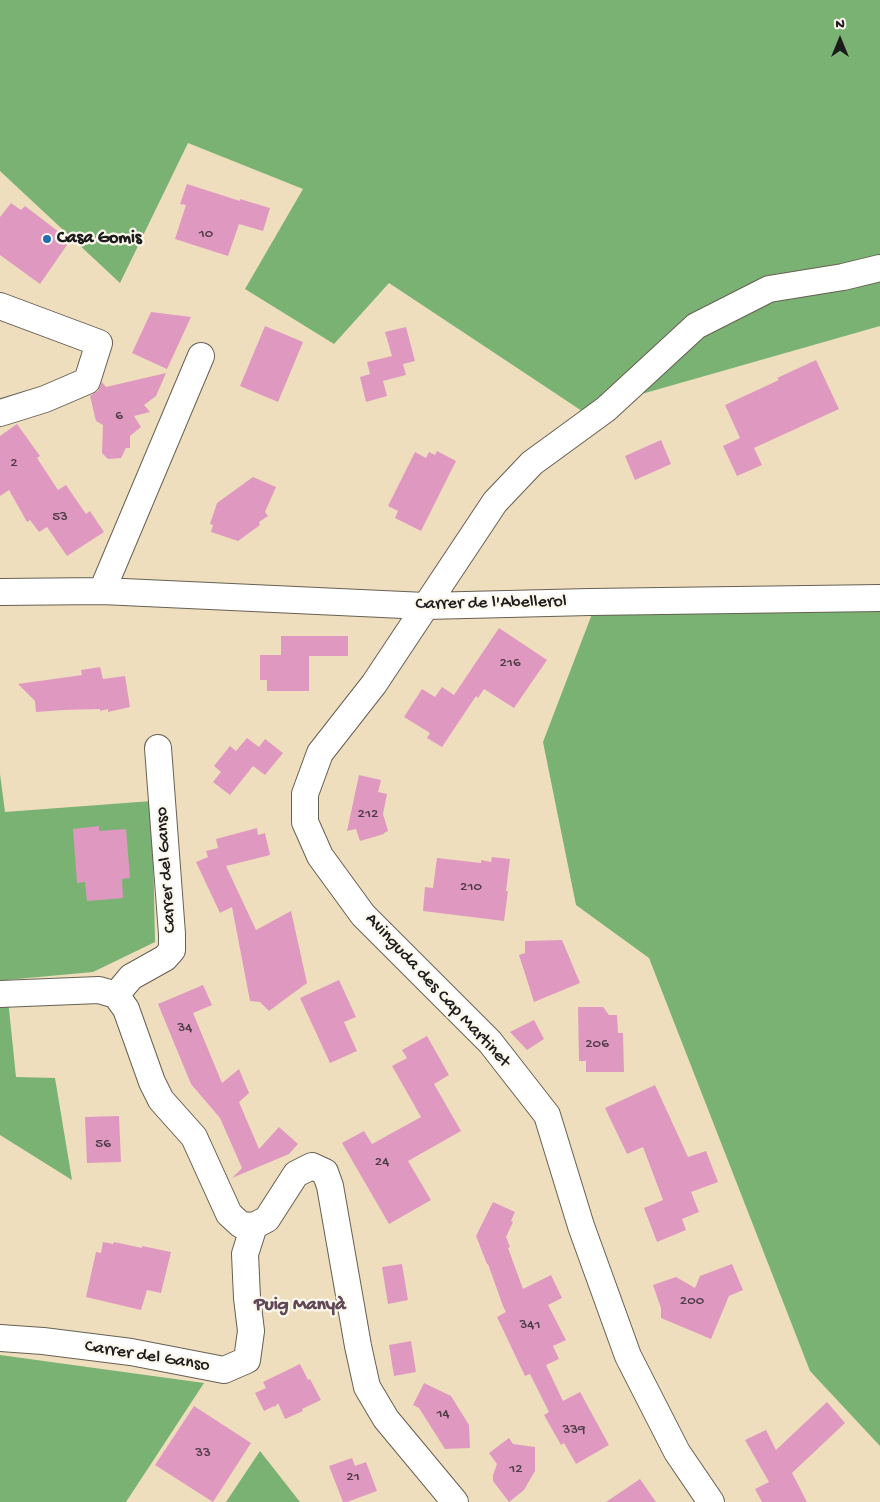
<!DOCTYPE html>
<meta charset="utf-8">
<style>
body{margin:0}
#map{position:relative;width:880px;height:1502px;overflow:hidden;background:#efdebd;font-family:"Gochi Hand",sans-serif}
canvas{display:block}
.north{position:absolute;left:815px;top:15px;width:50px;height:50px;-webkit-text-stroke:4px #fbf7ec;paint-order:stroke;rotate:0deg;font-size:14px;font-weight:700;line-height:20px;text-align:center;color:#1c1c1c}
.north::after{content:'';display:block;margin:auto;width:18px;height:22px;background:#1c1c1c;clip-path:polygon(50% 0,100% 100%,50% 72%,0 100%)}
</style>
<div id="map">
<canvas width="880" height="1502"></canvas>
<div class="north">N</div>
</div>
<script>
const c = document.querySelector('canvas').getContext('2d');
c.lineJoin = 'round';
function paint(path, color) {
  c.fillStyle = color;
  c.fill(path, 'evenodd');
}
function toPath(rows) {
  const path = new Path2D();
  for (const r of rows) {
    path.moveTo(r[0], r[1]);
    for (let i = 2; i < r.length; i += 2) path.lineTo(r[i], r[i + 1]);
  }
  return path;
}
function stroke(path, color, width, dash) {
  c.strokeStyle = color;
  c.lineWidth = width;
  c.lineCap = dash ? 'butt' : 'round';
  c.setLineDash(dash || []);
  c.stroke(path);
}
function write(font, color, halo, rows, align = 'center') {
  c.font = font + ' "Gochi Hand",sans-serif';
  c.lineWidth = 4.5;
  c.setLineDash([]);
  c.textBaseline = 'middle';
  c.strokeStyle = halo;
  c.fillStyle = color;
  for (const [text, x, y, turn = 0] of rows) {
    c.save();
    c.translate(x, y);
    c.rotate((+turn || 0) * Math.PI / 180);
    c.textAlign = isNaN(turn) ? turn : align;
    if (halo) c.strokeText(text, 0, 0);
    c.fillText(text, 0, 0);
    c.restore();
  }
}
const forest = toPath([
 [0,0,880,0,880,326,582,411,389,283,334,344,245,289,303,189,188,143,120,283,0,171],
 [880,611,880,1446,810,1371,649,958,576,905,543,742,592,614],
 [0,774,5,812,152,801,155,942,93,972,6,980,16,1077,55,1078,72,1180,0,1135],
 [0,1355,204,1383,126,1502,0,1502],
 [260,1451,300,1502,226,1502]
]);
const building = toPath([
 [187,184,240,201,240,199,270,208,263,231,239,224,228,256,175,239,186,205,180,204],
 [11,203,21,210,25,206,59,232,56,237,67,245,40,284,0,255,0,217],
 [151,312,191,317,167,369,132,353],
 [265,326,303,342,278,402,240,386],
 [406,327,415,361,403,364,406,375,383,381,387,396,366,402,360,377,370,374,367,362,392,356,385,332],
 [816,360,839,409,754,448,762,465,737,476,723,446,740,438,725,405,779,380,777,378],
 [166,373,156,396,144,405,150,412,134,416,141,427,130,436,130,448,126,448,121,458,108,459,102,453,103,425,96,421,90,396,98,391,102,382,106,387],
 [17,424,40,456,37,458,58,490,66,485,86,514,90,511,104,532,67,556,47,527,39,532,30,520,27,522,9,490,0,496,0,436],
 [661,440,671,464,635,480,625,456],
 [437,451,456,461,421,531,395,518,398,511,388,506,415,452,426,458,429,452,435,455],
 [253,477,276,487,265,512,268,516,259,522,260,525,238,541,211,532,213,525,210,524,217,503],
 [499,628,547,660,514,708,484,689,478,698,476,696,442,747,427,738,430,733,404,717,422,689,435,697,442,687,454,695],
 [281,636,348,636,348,656,309,656,309,691,267,691,267,680,260,680,260,655,281,655],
 [100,667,103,679,125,676,130,707,108,712,108,709,100,711,100,709,64,710,36,712,35,701,18,684,82,675,81,670],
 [247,738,259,747,265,739,283,753,265,775,253,766,230,795,213,782,221,772,214,766,230,746,236,751],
 [359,775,381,780,378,792,387,794,383,814,388,831,384,833,384,834,360,841,356,829,347,831],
 [99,826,99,831,126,829,130,878,122,879,123,898,87,901,85,882,77,883,73,829],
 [257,828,258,835,265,833,270,855,226,866,256,930,291,911,307,983,269,1011,260,1002,250,1001,232,907,220,913,196,862,208,857,206,851,218,848,216,839],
 [492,857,510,859,506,891,508,891,504,921,423,911,425,887,433,888,437,858,481,863,481,860,491,862],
 [562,940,580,983,534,1002,519,955,525,953,525,941],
 [339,980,356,1017,344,1022,357,1051,330,1063,300,998],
 [203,985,212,1005,193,1013,222,1083,239,1069,249,1093,239,1102,259,1149,279,1127,298,1144,289,1154,232,1178,242,1168,220,1118,191,1084,158,1004],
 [578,1007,603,1007,609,1015,617,1015,618,1033,623,1033,624,1072,586,1072,586,1061,579,1061],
 [534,1020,544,1039,527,1050,510,1032],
 [427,1036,449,1075,434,1084,461,1131,408,1161,431,1200,389,1224,342,1143,364,1131,372,1144,421,1117,392,1066,407,1058,402,1050],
 [655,1085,688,1157,706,1151,718,1182,691,1192,699,1212,682,1219,686,1230,657,1242,644,1208,663,1200,643,1147,627,1154,605,1108],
 [119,1116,121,1162,87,1163,85,1117],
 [493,1202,515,1212,511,1221,513,1222,506,1237,510,1247,508,1248,523,1289,551,1275,562,1298,548,1305,566,1340,553,1346,559,1359,546,1365,563,1401,580,1392,609,1445,576,1464,564,1443,561,1445,544,1415,549,1412,530,1374,525,1376,497,1317,506,1312,503,1306,488,1264,487,1264,476,1236],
 [103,1242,113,1244,114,1242,142,1248,142,1246,171,1252,161,1293,147,1290,141,1310,86,1297,96,1252,101,1253],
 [402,1264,408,1300,388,1304,382,1267],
 [732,1264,743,1290,729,1296,711,1339,661,1318,661,1308,653,1285,676,1277,695,1288,700,1276],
 [411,1341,416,1372,394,1376,389,1345],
 [300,1364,308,1380,310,1379,321,1400,302,1409,303,1411,285,1419,278,1403,275,1407,274,1406,264,1411,255,1393,266,1388,263,1382],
 [424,1383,451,1396,469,1425,470,1448,445,1449,419,1408,413,1405],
 [827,1402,845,1423,792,1473,807,1502,762,1502,755,1489,769,1482,745,1440,766,1430,776,1450],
 [194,1406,251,1443,213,1502,155,1465],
 [509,1438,513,1444,535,1447,535,1471,524,1490,509,1502,493,1481,493,1475,497,1464,489,1453],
 [352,1458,355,1466,366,1462,377,1491,347,1502,343,1502,329,1466],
 [640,1479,656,1502,606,1502]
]);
const minor = toPath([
 [0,306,99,343,87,381,45,399,0,413],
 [102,591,201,356],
 [0,592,102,591,425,606,590,602,880,598],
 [158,748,172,934,172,950,165,958,131,977,116,995,126,1009,152,1082,161,1100,194,1137,229,1214,241,1225,254,1226,267,1219,296,1174,312,1166,325,1172,330,1186,358,1346,367,1387,386,1419,455,1502],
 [0,994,99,990,116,995],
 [0,1338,43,1341,131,1352,224,1370,247,1360,251,1331,247,1298,245,1254,254,1226],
 [711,1502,677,1452,628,1356,581,1226,547,1115,490,1042,363,915,320,856,305,822,305,794,320,753,374,684,495,502,532,463,606,409,696,326,769,289,843,277,880,268]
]);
const markers = [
 [47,239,5,"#1f6fb2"]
];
const numberNames = [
 ["10",206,235],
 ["6",119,417],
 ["2",14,464],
 ["53",60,518],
 ["216",510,664],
 ["212",368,815],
 ["210",471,888],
 ["34",185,1029],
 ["206",597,1045],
 ["56",103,1145],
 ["24",382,1163],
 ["200",692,1302],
 ["341",530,1326],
 ["14",443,1415],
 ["339",574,1431],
 ["33",203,1454],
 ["12",516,1470],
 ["21",353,1478]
];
const poiNames = [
 ["Casa Gomis",57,239]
];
const streetNames = [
 ["Carrer de l'Abellerol",491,604,-1],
 ["Carrer del Ganso",167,870,-94],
 ["Avinguda des Cap Martinet",437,991,47],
 ["Carrer del Ganso",147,1357,9]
];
const neighbourhoodNames = [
 ["Puig Manyà",300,1306]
];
paint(forest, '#79b272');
paint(building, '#df99c1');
stroke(minor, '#666054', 28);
stroke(minor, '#fff', 26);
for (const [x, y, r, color] of markers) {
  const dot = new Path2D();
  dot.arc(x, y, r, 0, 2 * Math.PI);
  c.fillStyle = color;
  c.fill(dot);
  stroke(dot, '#fbf7ec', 2);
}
write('15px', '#4d3b45', null, numberNames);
write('bold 18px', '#1c1c1c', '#fbf7ec', poiNames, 'left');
write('18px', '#1c1c1c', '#fbf7ec', streetNames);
write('bold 19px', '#604856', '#fbf7ec', neighbourhoodNames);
</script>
